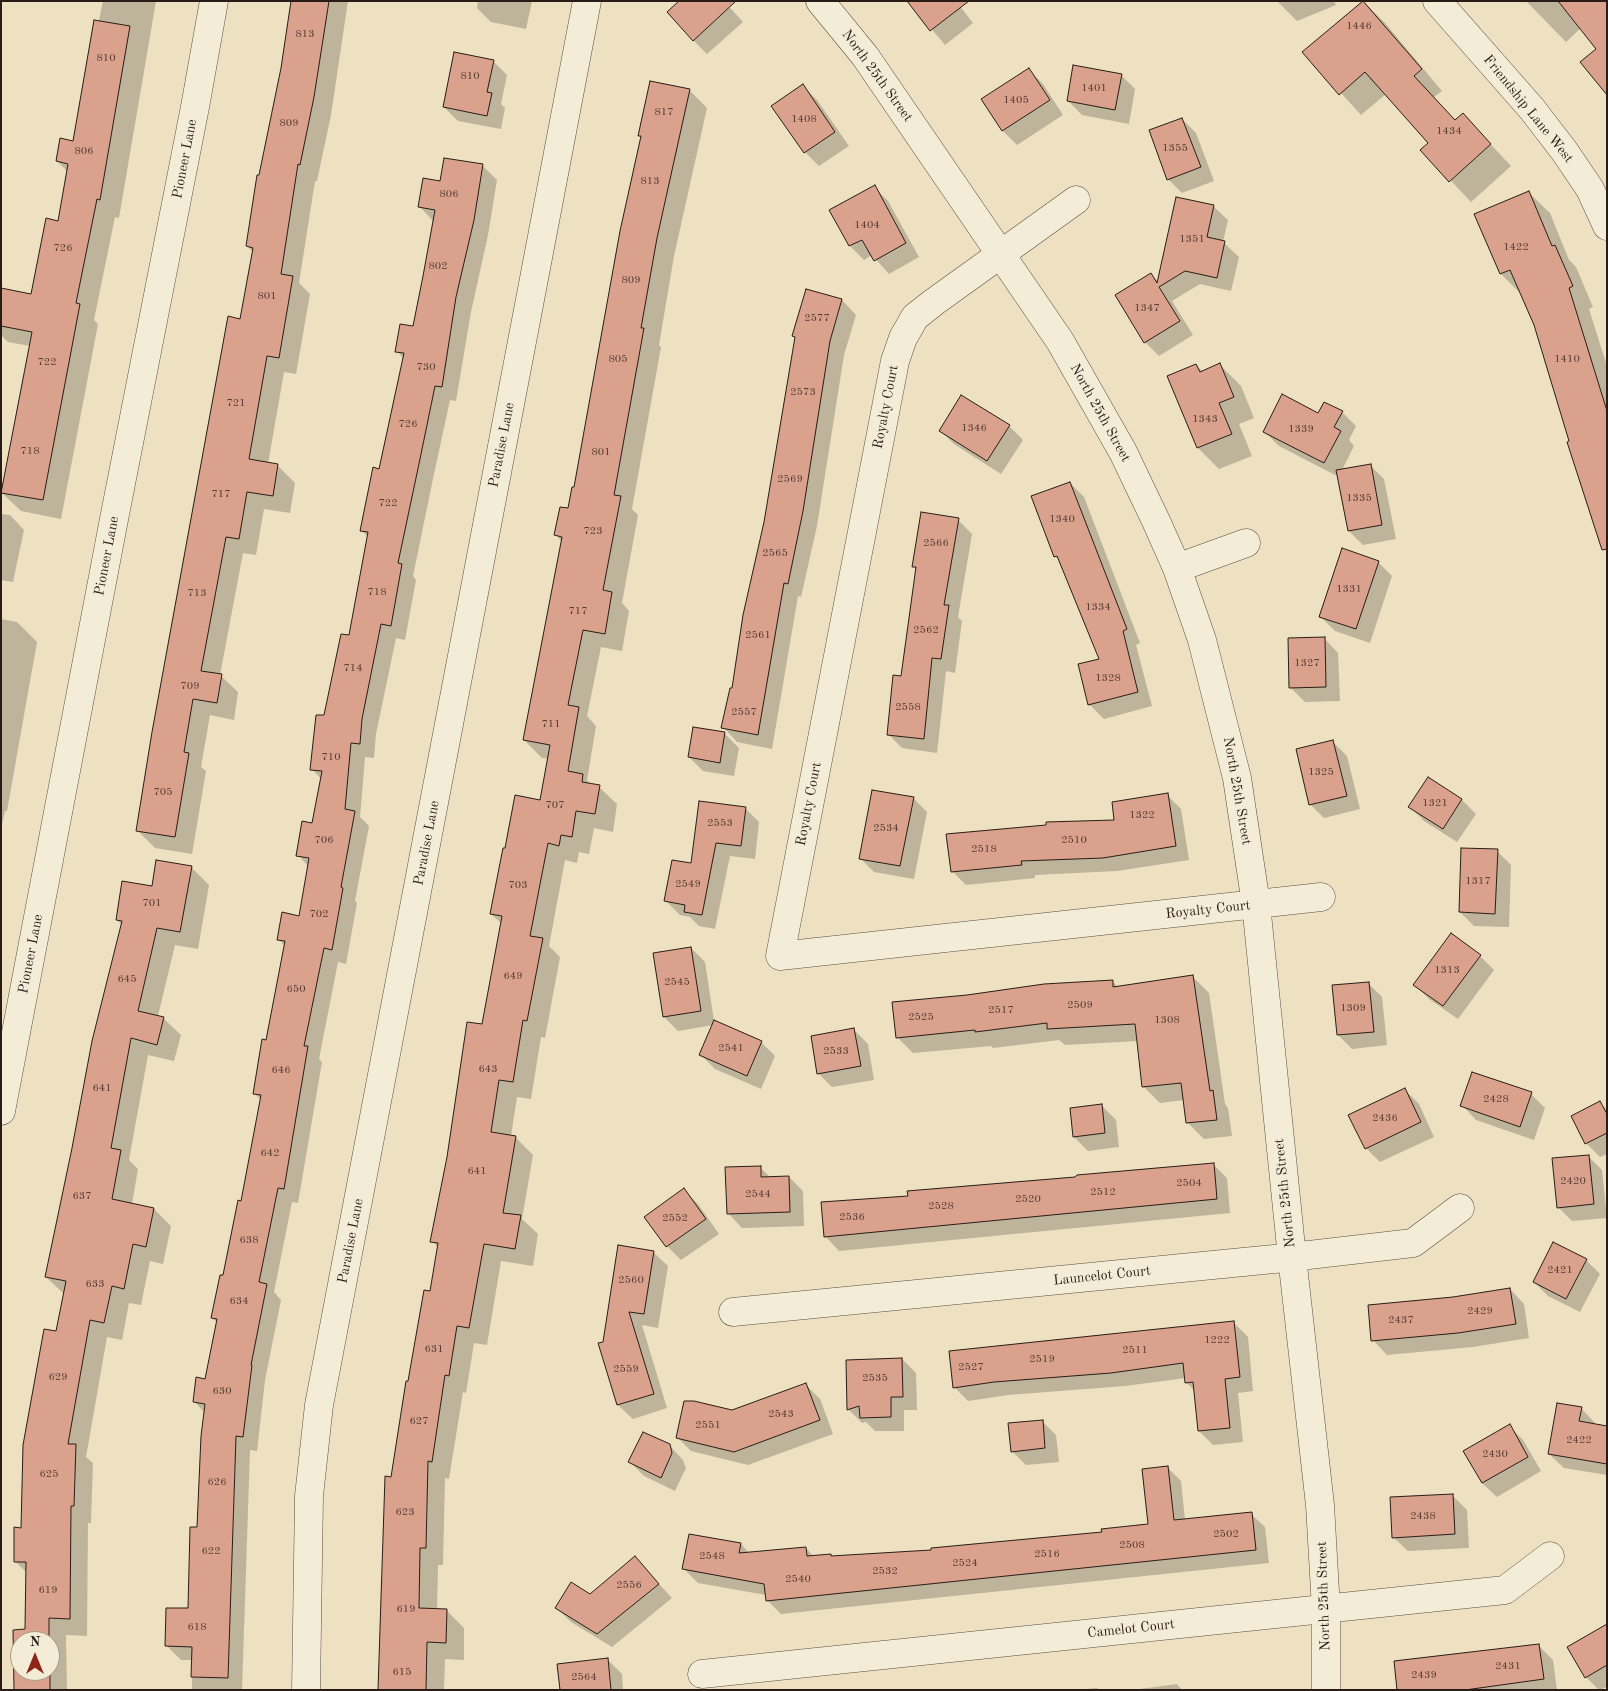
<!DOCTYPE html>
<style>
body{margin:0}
#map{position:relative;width:1608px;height:1691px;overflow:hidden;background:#ede1c2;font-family:"Old Standard TT",serif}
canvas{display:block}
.frame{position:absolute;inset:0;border:2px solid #291c17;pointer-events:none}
.north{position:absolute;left:10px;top:1631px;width:50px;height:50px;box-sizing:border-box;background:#f3ecd7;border:1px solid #a2998a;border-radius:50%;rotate:0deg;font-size:14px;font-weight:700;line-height:20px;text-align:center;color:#291c17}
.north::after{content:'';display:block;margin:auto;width:18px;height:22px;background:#8f2418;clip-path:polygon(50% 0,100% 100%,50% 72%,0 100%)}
</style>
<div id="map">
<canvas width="1608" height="1691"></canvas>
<div class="frame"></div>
<div class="north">N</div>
</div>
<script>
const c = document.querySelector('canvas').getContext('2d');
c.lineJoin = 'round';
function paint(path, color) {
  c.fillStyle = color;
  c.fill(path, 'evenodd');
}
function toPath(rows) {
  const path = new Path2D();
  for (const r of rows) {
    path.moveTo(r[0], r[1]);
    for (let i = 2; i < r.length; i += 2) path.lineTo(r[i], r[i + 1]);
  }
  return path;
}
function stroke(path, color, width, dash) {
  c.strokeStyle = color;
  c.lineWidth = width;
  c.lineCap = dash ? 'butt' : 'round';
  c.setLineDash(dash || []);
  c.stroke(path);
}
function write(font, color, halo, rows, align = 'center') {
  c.font = font + ' "Old Standard TT",serif';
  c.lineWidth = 4;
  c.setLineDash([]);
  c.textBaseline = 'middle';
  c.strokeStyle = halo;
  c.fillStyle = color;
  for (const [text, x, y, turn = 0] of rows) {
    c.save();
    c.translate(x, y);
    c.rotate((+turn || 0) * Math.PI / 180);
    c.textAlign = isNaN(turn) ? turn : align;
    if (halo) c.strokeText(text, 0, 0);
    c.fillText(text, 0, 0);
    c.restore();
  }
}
const shadow = toPath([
 [103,1,156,1,119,218,115,217,94,320,98,324,61,519,21,511,2,493,30,346,8,342,1,335,1,289,32,295,59,222,68,172,57,161,74,142],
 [292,1,348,1,331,115,317,181,315,181,299,283,310,294,296,374,284,372,268,464,277,465,295,483,290,513,264,509,256,555,243,553,220,675,238,692,234,720,210,715,201,767,206,771,192,854,155,848,138,831,242,320,254,253,247,246,282,69],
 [478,1,532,1,526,29,491,22,477,8],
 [724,1,743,22,707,54,693,40],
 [908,1,956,1,973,23,945,45],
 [1277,1,1334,1,1336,5,1297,21],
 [1526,1,1604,1,1598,49,1581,28,1566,42],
 [1364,2,1385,23,1442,91,1434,97,1456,121,1463,115,1511,166,1471,202,1422,150,1430,143,1386,94,1361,115,1304,52],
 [493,61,507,75,501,104,505,108,501,129,458,121,444,107],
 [1029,70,1043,84,1063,115,1017,145,1003,131,983,99],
 [1121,75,1135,89,1129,124,1082,115,1068,101],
 [803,86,817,100,849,146,819,166,805,152],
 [689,90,707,108,674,256,659,345,661,347,632,509,638,515,622,603,629,611,622,651,601,647,587,716,596,726,587,780,592,785,599,787,617,804,613,832,594,828,589,854,579,852,577,863,565,860,549,946,560,957,545,1038,541,1037,531,1099,517,1097,511,1136,515,1137,533,1155,522,1219,538,1234,533,1266,501,1261,487,1345,474,1343,466,1393,463,1392,449,1479,445,1478,443,1565,438,1565,437,1610,447,1611,464,1628,464,1660,445,1659,444,1690,379,1690,381,1577,384,1577,392,1478,409,1382,431,1293,439,1248,432,1241,483,1025,502,924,491,914,506,849,541,801,549,759,542,758,524,740,562,542,556,535,569,510,575,489,642,138,640,136],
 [1182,119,1196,133,1214,181,1182,193,1168,179],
 [482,165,497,180,488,235,471,312,456,401,450,400,434,474,413,576,416,580,405,640,396,638,376,734,374,758,365,757,360,817,369,826,355,901,357,903,346,964,338,962,319,1059,322,1062,298,1203,292,1202,274,1292,281,1300,265,1380,257,1451,250,1450,242,1690,192,1690,192,1660,181,1660,167,1646,190,1609,198,1529,205,1413,194,1401,206,1380,218,1323,212,1318,242,1202,261,1100,254,1093,286,947,278,939,300,917,309,867,298,855,313,825,322,780,312,769,350,637,368,537,361,530,380,470,404,359,397,351,414,328,434,222,420,207,441,182],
 [874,187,888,201,919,257,889,274,872,255,864,260,850,246,831,211],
 [1528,192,1550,213,1569,260,1576,267,1593,307,1589,309,1607,366,1607,528,1535,325,1523,296,1501,274],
 [1213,206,1228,220,1223,242,1239,257,1231,291,1200,284,1172,301,1193,335,1159,356,1145,342,1151,274,1159,283],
 [807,290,842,300,856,315,844,355,817,526,801,597,798,596,772,749,737,742,723,727,733,690,765,522],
 [1196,365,1203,372,1220,365,1241,386,1254,418,1239,424,1252,456,1219,469,1198,448,1169,376],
 [1342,412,1356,426,1349,440,1354,446,1342,470,1370,465,1384,479,1396,539,1363,545,1349,531,1339,477,1279,446,1265,432,1319,414],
 [1009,426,1023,440,1001,474,954,444,940,430],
 [1070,483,1084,497,1140,643,1136,645,1152,706,1104,719,1090,705,1080,665,1100,660,1061,562,1055,556],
 [1,514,10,515,24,530,13,582,1,580],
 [958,520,972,534,958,617,962,621,955,673,946,671,937,753,902,748,888,734,902,678,917,570,913,566],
 [1378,562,1392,576,1370,643,1335,631,1321,617],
 [1,619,17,622,37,642,7,811,5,811,1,829],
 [1324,638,1338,653,1340,701,1305,702,1291,688],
 [725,734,739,748,734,776,703,771,689,757],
 [1333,742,1347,756,1360,809,1324,818,1310,804],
 [1429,778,1462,800,1476,814,1457,842,1424,821,1410,807],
 [1167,795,1181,809,1189,860,1117,871,1035,875,1035,878,966,885,952,871,1116,821],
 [913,798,927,812,914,879,874,872,860,858],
 [745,808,759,822,755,859,730,856,715,929,699,926,690,917,680,915,666,901,692,865],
 [1497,851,1511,865,1509,927,1474,926,1460,912],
 [191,867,209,885,198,949,175,945,158,1016,163,1018,181,1035,174,1061,148,1055,129,1160,138,1169,132,1204,154,1209,171,1226,163,1264,150,1261,141,1305,129,1303,122,1340,107,1337,86,1457,93,1463,91,1523,88,1523,87,1636,66,1635,67,1690,15,1690,14,1631,26,1631,27,1573,15,1561,64,1294,46,1277,122,925,117,920,153,887],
 [20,1641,50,1641,50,1671,20,1671],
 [691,948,705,962,714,1021,761,1042,775,1056,761,1089,715,1069,701,1055,713,1025,678,1031,664,1017],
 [1480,956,1494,970,1458,1019,1429,999,1415,985],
 [1192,976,1209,993,1225,1104,1228,1108,1232,1136,1204,1139,1188,1123,1184,1100,1160,1103,1143,1086,1138,1041,1065,1045,1059,1040,993,1048,991,1046,913,1053,897,1037,1112,981,1119,988],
 [1368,983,1382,997,1387,1045,1352,1049,1338,1035],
 [854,1030,868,1044,874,1080,832,1087,818,1073],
 [1405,1090,1419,1104,1434,1137,1380,1162,1366,1148],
 [1531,1094,1545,1108,1534,1140,1476,1120,1462,1105],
 [1600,1103,1607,1110,1607,1154,1600,1157,1586,1143],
 [1102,1106,1116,1120,1119,1147,1088,1151,1074,1137],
 [1588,1156,1602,1170,1607,1218,1572,1221,1558,1207],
 [1213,1164,1227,1178,1230,1213,839,1251,825,1236,1075,1179],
 [760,1167,771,1178,789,1177,803,1191,804,1226,742,1228,728,1213],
 [684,1190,698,1204,719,1234,681,1260,667,1246,646,1217],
 [653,1252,668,1266,658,1328,642,1325,667,1408,633,1419,618,1405,600,1344,604,1343],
 [1586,1260,1600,1274,1580,1312,1548,1296,1534,1282],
 [1510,1289,1524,1304,1529,1338,1473,1347,1387,1355,1373,1340],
 [1234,1323,1248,1337,1253,1391,1238,1393,1243,1442,1213,1445,1199,1431,1195,1391,1186,1382,1186,1378,1125,1386,1008,1395,968,1401,954,1387],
 [902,1359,916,1373,917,1410,904,1410,904,1431,875,1431,866,1422,862,1423,849,1410,847,1361],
 [806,1385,820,1399,833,1434,748,1465,691,1451,677,1437,732,1412],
 [1581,1408,1595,1423,1595,1425,1607,1427,1607,1475,1564,1468,1549,1454],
 [1042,1421,1056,1435,1059,1462,1026,1465,1012,1451],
 [1509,1426,1523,1440,1541,1471,1497,1497,1482,1483],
 [669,1445,683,1460,686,1468,675,1491,644,1476,630,1462],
 [1168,1468,1181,1481,1185,1520,1251,1514,1265,1527,1269,1563,781,1614,767,1600,766,1595,698,1583,684,1569,741,1544,749,1553,806,1548,814,1557,831,1555,833,1558,932,1551,1103,1533,1149,1525],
 [1453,1496,1467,1510,1469,1548,1408,1551,1393,1537],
 [635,1558,672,1598,612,1647,571,1622,557,1608,590,1595],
 [1607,1625,1607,1687,1599,1690,1586,1677],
 [1539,1646,1553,1660,1557,1690,1398,1690],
 [608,1660,622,1674,623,1690,561,1690],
 [1177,1684,1182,1690,1132,1690],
 [1097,1688,1099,1690,1075,1690]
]);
const building = toPath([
 [291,1,329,1,314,97,300,165,298,164,281,274,293,276,279,358,267,356,249,459,278,464,273,496,247,492,239,539,226,537,201,671,222,674,217,703,193,699,184,752,189,753,175,837,136,831,152,732,228,316,240,319,253,248,246,246,257,175,259,175,281,68,291,1],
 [679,1,736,1,693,41,667,12,679,1],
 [907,1,969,1,930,31,907,1],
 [1363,1,1422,69,1414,76,1455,120,1463,113,1491,144,1449,182,1420,150,1428,143,1365,72,1339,95,1302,52,1363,1],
 [1558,1,1607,1,1607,95,1580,62,1596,49,1558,1],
 [94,20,130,26,100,200,97,199,76,303,80,304,43,500,1,493,32,332,1,326,1,288,31,294,46,218,58,221,68,164,56,161,60,138,73,141,94,20],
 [454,52,494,60,487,92,492,93,487,116,443,107,454,52],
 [1073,65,1122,74,1115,110,1067,101,1073,65],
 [1029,68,1050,100,1002,131,981,99,1029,68],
 [650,81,690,89,657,238,641,328,644,328,614,495,621,496,603,590,612,592,605,634,583,630,568,705,579,707,568,771,583,774,582,782,600,785,595,814,576,811,572,837,561,835,559,846,548,843,530,936,543,938,527,1021,523,1020,513,1082,499,1080,491,1132,516,1136,503,1213,521,1215,515,1249,484,1244,469,1328,457,1326,449,1376,445,1375,432,1462,428,1461,426,1548,420,1548,419,1608,447,1609,446,1643,427,1642,426,1690,378,1690,385,1476,391,1477,406,1381,408,1381,424,1290,430,1291,438,1243,430,1242,447,1157,467,1022,482,1024,502,916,490,914,503,848,505,848,515,795,540,800,550,745,523,740,562,537,554,535,560,507,568,508,572,487,574,487,620,231,641,136,638,136,650,81],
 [803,84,835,132,804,153,771,106,803,84],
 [1182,118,1201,167,1167,180,1149,130,1182,118],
 [444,158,483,164,474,220,456,297,442,387,435,386,420,459,398,563,402,564,391,626,381,624,362,719,360,744,351,743,345,809,355,811,341,887,343,888,332,950,324,948,304,1046,308,1046,284,1189,278,1188,259,1282,267,1284,251,1365,252,1365,243,1437,236,1436,228,1678,191,1677,192,1647,165,1646,166,1608,188,1608,190,1527,197,1527,201,1436,205,1404,193,1402,196,1377,205,1379,217,1319,211,1318,220,1275,223,1275,238,1200,241,1201,261,1095,253,1094,262,1039,266,1040,285,941,277,940,282,912,299,916,309,858,296,856,302,821,312,823,322,771,310,770,316,715,324,715,341,634,349,635,368,532,360,531,373,467,379,469,404,353,395,352,400,324,413,326,423,276,435,210,418,207,423,178,440,181,444,158],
 [875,185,906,243,874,261,862,240,849,246,829,210,875,185],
 [1529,191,1552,246,1555,245,1573,286,1569,288,1607,411,1607,549,1602,550,1567,442,1569,441,1534,325,1510,270,1500,274,1474,214,1529,191],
 [1176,197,1214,205,1207,237,1225,241,1217,278,1185,271,1159,287,1180,321,1144,343,1115,295,1151,273,1157,283,1176,197],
 [806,289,842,299,830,341,803,511,788,584,784,583,758,735,721,728,730,688,732,688,743,615,764,522,795,337,792,336,806,289],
 [1220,363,1234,397,1219,403,1232,434,1197,448,1167,376,1196,364,1200,372,1220,363],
 [1282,394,1318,413,1324,402,1343,411,1334,427,1341,431,1324,463,1263,432,1282,394],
 [961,395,1010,425,987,461,939,431,961,395],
 [1371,464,1382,525,1348,531,1336,470,1371,464],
 [1070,482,1127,629,1123,631,1138,692,1088,705,1078,664,1099,659,1057,556,1054,557,1031,496,1070,482],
 [921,512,959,518,944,605,949,605,941,659,932,658,924,739,887,735,893,675,901,676,916,567,912,567,921,512],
 [1342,548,1379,561,1356,629,1319,617,1342,548],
 [1325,637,1326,687,1289,688,1288,638,1325,637],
 [693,727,725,732,720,763,688,757,693,727],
 [1333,740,1347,796,1309,805,1296,749,1333,740],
 [1428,777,1462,799,1443,829,1408,807,1428,777],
 [872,790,914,797,900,866,859,859,872,790],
 [1168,793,1176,846,1103,858,1021,861,1022,865,951,872,946,834,1046,825,1046,822,1114,820,1112,802,1168,793],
 [699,801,746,807,741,846,716,843,702,915,684,912,685,905,664,901,672,860,691,863,699,801],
 [1461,848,1498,849,1495,914,1459,912,1461,848],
 [156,860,192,866,180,932,157,928,138,1011,164,1017,157,1045,131,1038,111,1148,121,1150,112,1199,154,1208,146,1247,133,1244,124,1289,112,1286,104,1323,90,1320,68,1444,76,1444,74,1506,71,1506,70,1619,49,1618,49,1641,20,1641,20,1671,50,1671,50,1690,14,1690,13,1630,25,1629,26,1562,14,1562,14,1527,21,1528,23,1445,44,1329,56,1331,66,1281,45,1277,72,1148,92,1041,122,921,116,920,122,881,152,886,156,860],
 [1451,933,1481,955,1443,1006,1413,985,1451,933],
 [691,947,701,1011,663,1017,653,953,691,947],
 [1193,975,1210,1091,1213,1090,1217,1120,1186,1123,1181,1083,1142,1087,1135,1024,1047,1029,1047,1023,975,1032,975,1030,896,1038,892,1002,967,995,1044,984,1113,980,1113,987,1193,975],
 [1369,982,1374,1032,1337,1035,1332,985,1369,982],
 [714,1020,762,1041,747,1076,699,1055,714,1020],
 [854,1028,861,1066,817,1074,811,1036,854,1028],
 [1472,1072,1532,1092,1520,1127,1460,1106,1472,1072],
 [1405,1088,1421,1122,1365,1149,1348,1115,1405,1088],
 [1600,1101,1607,1114,1607,1133,1585,1144,1571,1116,1600,1101],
 [1102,1104,1105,1133,1073,1137,1070,1108,1102,1104],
 [1589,1155,1594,1204,1557,1208,1552,1158,1589,1155],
 [1214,1163,1217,1199,824,1237,821,1202,908,1196,907,1191,1075,1177,1077,1175,1214,1163],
 [761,1166,761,1177,789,1176,790,1212,727,1214,725,1167,761,1166],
 [684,1188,706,1219,666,1247,644,1217,684,1188],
 [1553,1242,1587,1259,1566,1299,1533,1282,1553,1242],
 [618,1245,654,1251,644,1314,629,1312,654,1394,617,1405,598,1343,603,1342,618,1245],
 [1510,1288,1516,1324,1458,1333,1371,1341,1368,1305,1453,1297,1510,1288],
 [1234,1321,1240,1377,1225,1379,1230,1428,1198,1431,1193,1382,1185,1383,1183,1363,1111,1373,994,1382,953,1388,949,1351,1234,1321],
 [902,1358,903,1397,891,1397,891,1417,860,1418,859,1406,847,1410,846,1360,902,1358],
 [806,1383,820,1420,734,1452,676,1438,684,1401,694,1401,732,1410,806,1383],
 [1557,1403,1582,1407,1579,1421,1607,1426,1607,1464,1548,1454,1557,1403],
 [1043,1420,1045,1448,1011,1452,1008,1423,1043,1420],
 [1510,1424,1528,1457,1482,1483,1463,1451,1510,1424],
 [643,1432,670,1444,672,1453,661,1478,628,1462,643,1432],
 [1168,1466,1174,1520,1252,1512,1256,1550,766,1601,764,1584,682,1569,689,1534,741,1543,739,1553,806,1547,807,1556,831,1554,831,1556,931,1550,931,1548,1102,1532,1101,1529,1148,1524,1142,1469,1168,1466],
 [1453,1494,1455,1534,1392,1538,1390,1497,1453,1494],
 [635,1556,659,1584,597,1634,555,1608,571,1582,590,1594,635,1556],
 [1607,1624,1607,1665,1585,1678,1567,1647,1607,1624],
 [1539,1644,1544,1679,1465,1690,1397,1690,1394,1661,1539,1644],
 [608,1658,611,1690,560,1690,557,1664,608,1658]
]);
const minor = toPath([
 [820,1,865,56,1060,341,1123,452,1156,521,1177,568,1202,640,1237,778,1256,904,1292,1257,1320,1505,1326,1609,1326,1690],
 [1437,1,1532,109,1565,152,1590,189,1607,226],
 [1076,200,934,302,915,317,903,338,895,361,780,956,1321,897],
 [1177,568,1246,543],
 [1,1111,115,514,195,107,214,1],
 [733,1312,1274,1259,1413,1243,1460,1208],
 [702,1674,1505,1590,1550,1556],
 [306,1690,309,1496,319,1405,587,1]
]);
const numberNames = [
 ["1446",1359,26],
 ["813",305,34],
 ["810",106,58],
 ["810",470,76],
 ["1401",1094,88],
 ["1405",1016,100],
 ["817",664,112],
 ["1408",804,119],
 ["809",289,123],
 ["1434",1449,131],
 ["1355",1175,148],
 ["806",84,151],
 ["813",650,181],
 ["806",449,194],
 ["1404",867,225],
 ["1351",1192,239],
 ["1422",1516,247],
 ["726",63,248],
 ["802",438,266],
 ["809",631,280],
 ["801",267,296],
 ["1347",1147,308],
 ["2577",817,318],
 ["805",618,359],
 ["1410",1567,359],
 ["722",47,362],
 ["730",426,367],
 ["2573",803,392],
 ["721",236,403],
 ["1343",1205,419],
 ["726",408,424],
 ["1346",974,428],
 ["1339",1301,429],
 ["718",30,451],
 ["801",601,452],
 ["2569",790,479],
 ["717",221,494],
 ["1335",1359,498],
 ["722",388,503],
 ["1340",1062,519],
 ["723",593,531],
 ["2566",936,543],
 ["2565",775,553],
 ["1331",1349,589],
 ["718",377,592],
 ["713",197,593],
 ["1334",1098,607],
 ["717",578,611],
 ["2562",926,630],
 ["2561",758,635],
 ["1327",1307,663],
 ["714",353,668],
 ["1328",1108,678],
 ["709",190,686],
 ["2558",908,707],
 ["2557",744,712],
 ["711",551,724],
 ["710",331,757],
 ["1325",1321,772],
 ["705",163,792],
 ["1321",1435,803],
 ["707",555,805],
 ["1322",1142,815],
 ["2553",720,823],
 ["2534",886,828],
 ["706",324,840],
 ["2510",1074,840],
 ["2518",984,849],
 ["1317",1478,881],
 ["2549",688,884],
 ["703",518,885],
 ["701",152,903],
 ["702",319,914],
 ["1313",1447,970],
 ["649",513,976],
 ["645",127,979],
 ["2545",677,982],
 ["650",296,989],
 ["2509",1080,1005],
 ["1309",1353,1008],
 ["2517",1001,1010],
 ["2525",921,1017],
 ["1308",1167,1020],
 ["2541",731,1048],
 ["2533",836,1051],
 ["643",488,1069],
 ["646",281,1070],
 ["641",102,1088],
 ["2428",1496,1099],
 ["2436",1385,1118],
 ["642",270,1153],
 ["641",477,1171],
 ["2420",1573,1181],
 ["2504",1189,1183],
 ["2512",1103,1192],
 ["2544",758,1194],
 ["637",82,1196],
 ["2520",1028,1199],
 ["2528",941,1206],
 ["2536",852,1217],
 ["2552",675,1218],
 ["638",249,1240],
 ["2421",1560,1270],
 ["2560",631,1280],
 ["633",95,1284],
 ["634",239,1301],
 ["2429",1480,1311],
 ["2437",1401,1320],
 ["1222",1217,1340],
 ["631",434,1349],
 ["2511",1135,1350],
 ["2519",1042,1359],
 ["2527",971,1367],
 ["2559",626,1369],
 ["629",58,1377],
 ["2535",875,1378],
 ["630",222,1391],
 ["2543",781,1414],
 ["627",419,1421],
 ["2551",708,1425],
 ["2422",1579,1440],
 ["2430",1495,1454],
 ["625",49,1474],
 ["626",217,1482],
 ["623",405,1512],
 ["2438",1423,1516],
 ["2502",1226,1534],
 ["2508",1132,1545],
 ["622",211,1551],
 ["2516",1047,1554],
 ["2548",712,1556],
 ["2524",965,1563],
 ["2532",885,1571],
 ["2540",798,1579],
 ["2556",629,1585],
 ["619",48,1590],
 ["619",406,1609],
 ["618",197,1627],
 ["2431",1508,1666],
 ["615",402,1672],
 ["2439",1424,1675],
 ["2564",584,1677]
];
const streetNames = [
 ["North 25th Street",877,76,54],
 ["Friendship Lane West",1528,109,51],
 ["Pioneer Lane",185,159,-79],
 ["Royalty Court",886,407,-79],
 ["North 25th Street",1100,413,61],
 ["Paradise Lane",502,445,-79],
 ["Pioneer Lane",107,556,-79],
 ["North 25th Street",1237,791,80],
 ["Royalty Court",809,804,-79],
 ["Paradise Lane",427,843,-79],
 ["Royalty Court",1208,910,-6],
 ["Pioneer Lane",31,954,-79],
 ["North 25th Street",1285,1193,-96],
 ["Paradise Lane",351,1241,-79],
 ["Launcelot Court",1102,1276,-6],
 ["North 25th Street",1324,1596,-92],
 ["Camelot Court",1131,1629,-6]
];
paint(shadow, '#0003');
paint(building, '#daa18d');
stroke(building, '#291c17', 1);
stroke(minor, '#5a4d42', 29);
stroke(minor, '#f3ecd7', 28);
write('11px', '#553d34', null, numberNames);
write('14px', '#291c17', '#f3ecd7', streetNames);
</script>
